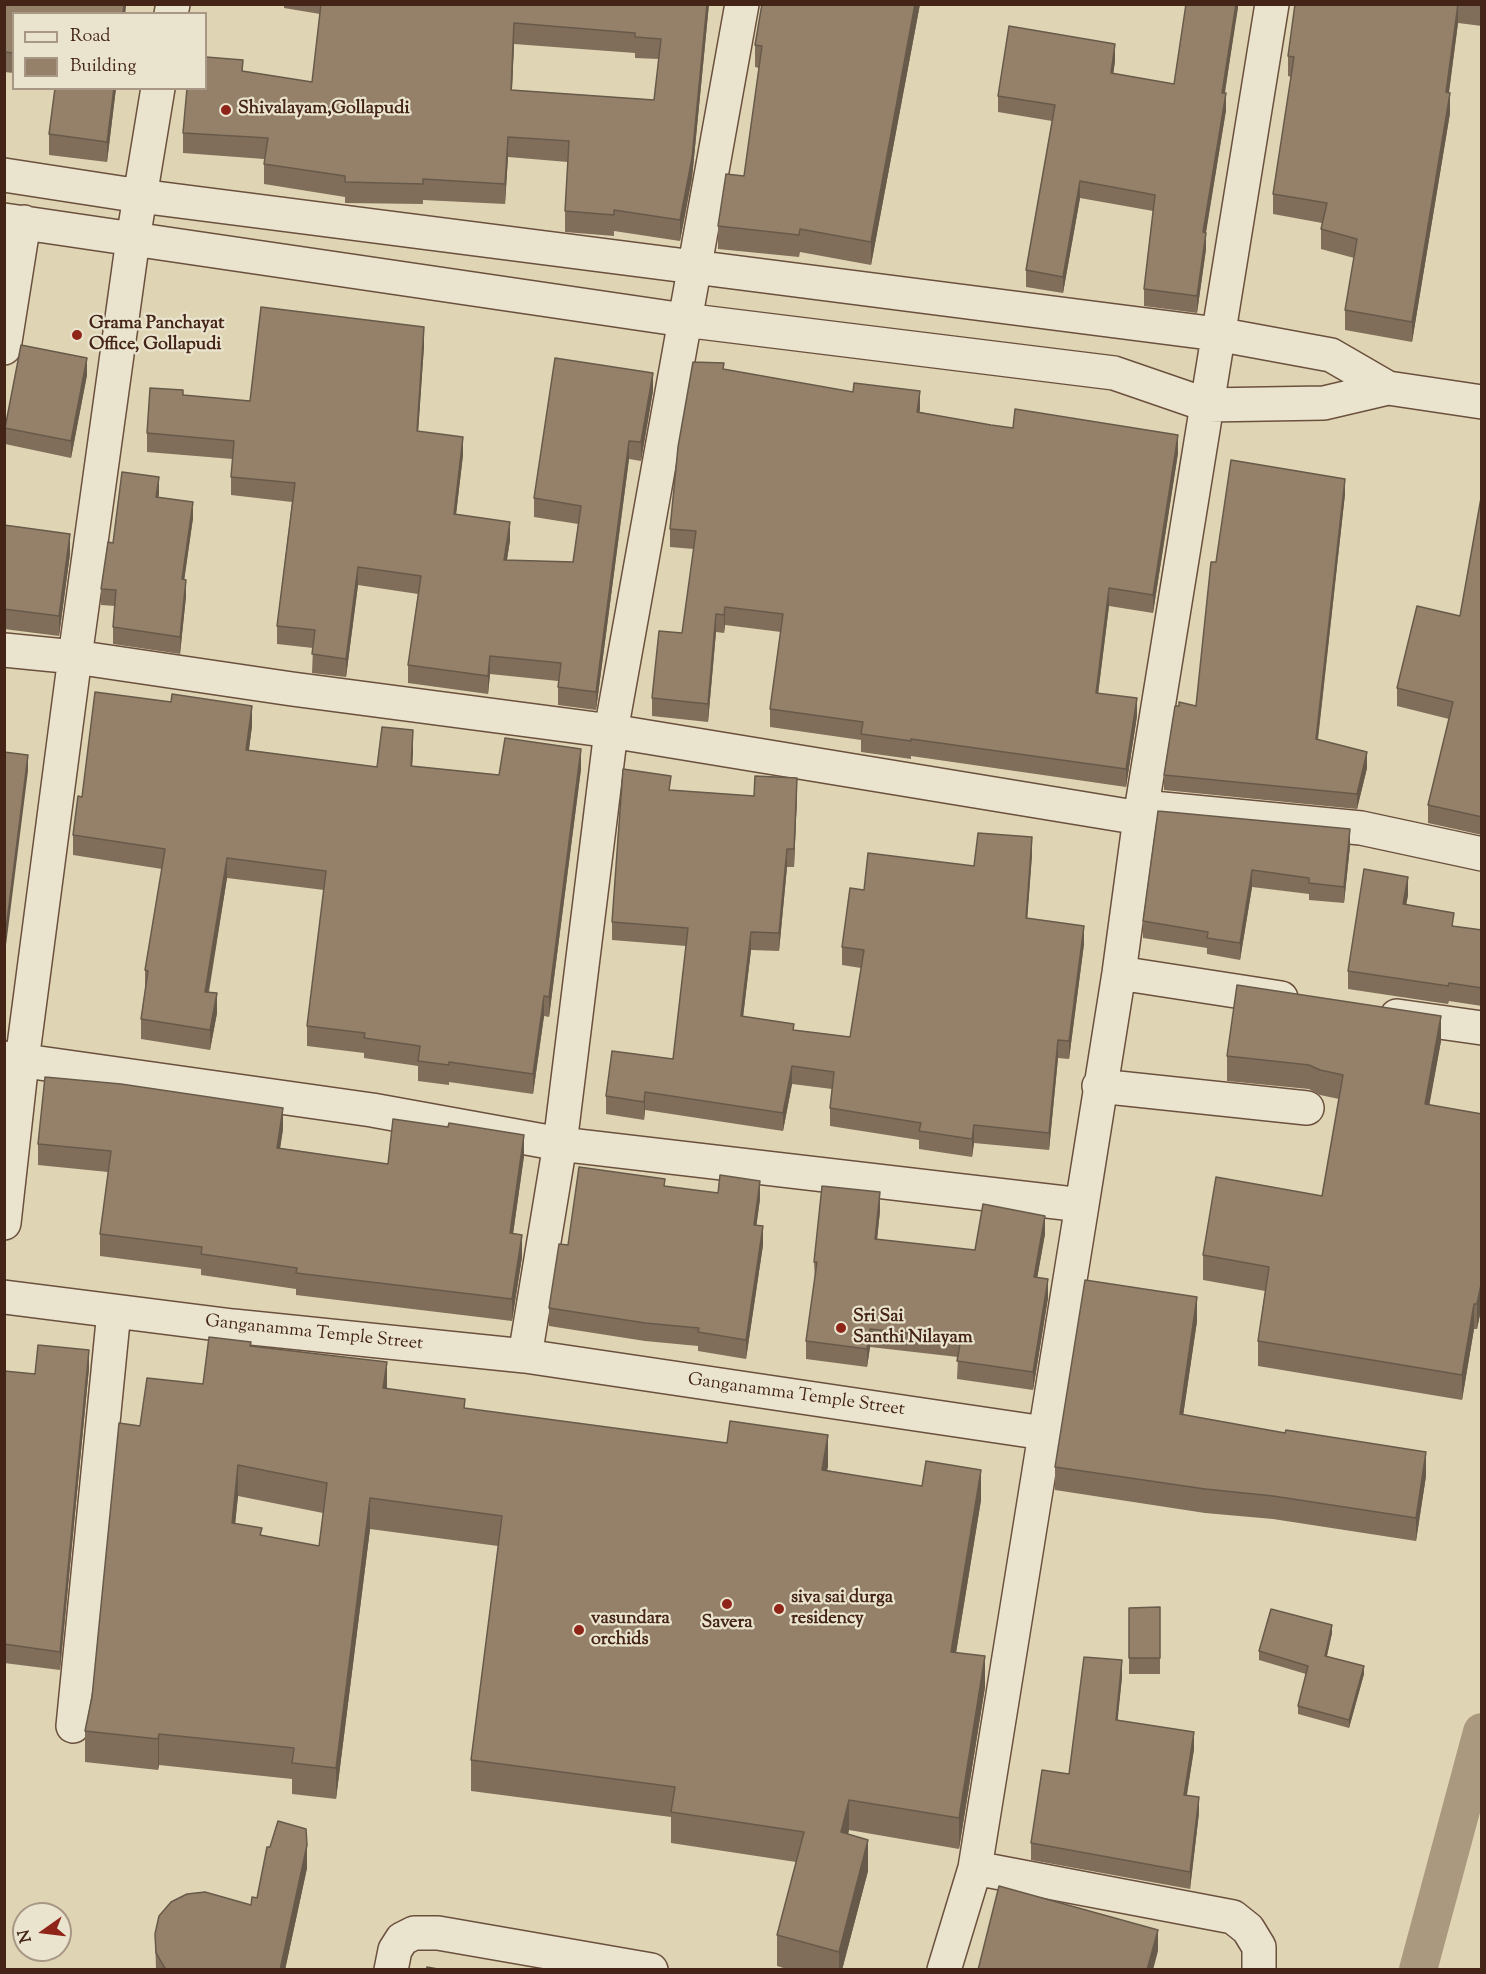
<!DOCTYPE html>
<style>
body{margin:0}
#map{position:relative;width:1486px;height:1974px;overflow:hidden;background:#dfd5b4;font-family:"Sorts Mill Goudy",serif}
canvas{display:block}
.frame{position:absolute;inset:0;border:6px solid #442417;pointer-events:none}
.legend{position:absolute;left:12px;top:12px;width:195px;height:78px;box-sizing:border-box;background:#eae4ce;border:2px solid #a89785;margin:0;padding:8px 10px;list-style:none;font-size:18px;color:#442417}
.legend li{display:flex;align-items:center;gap:12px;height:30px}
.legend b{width:30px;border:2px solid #a89785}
.north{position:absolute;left:12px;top:1902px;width:60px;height:60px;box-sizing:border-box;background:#eae4ce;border:2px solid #a89785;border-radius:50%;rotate:256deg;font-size:16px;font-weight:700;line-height:24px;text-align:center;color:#442417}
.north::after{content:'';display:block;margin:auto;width:21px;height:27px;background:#8f2418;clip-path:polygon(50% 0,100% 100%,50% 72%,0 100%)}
</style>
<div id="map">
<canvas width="1486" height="1974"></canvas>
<div class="frame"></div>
<ul class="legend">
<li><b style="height:8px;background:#eae4ce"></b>Road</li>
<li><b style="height:16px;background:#958069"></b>Building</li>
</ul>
<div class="north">N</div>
</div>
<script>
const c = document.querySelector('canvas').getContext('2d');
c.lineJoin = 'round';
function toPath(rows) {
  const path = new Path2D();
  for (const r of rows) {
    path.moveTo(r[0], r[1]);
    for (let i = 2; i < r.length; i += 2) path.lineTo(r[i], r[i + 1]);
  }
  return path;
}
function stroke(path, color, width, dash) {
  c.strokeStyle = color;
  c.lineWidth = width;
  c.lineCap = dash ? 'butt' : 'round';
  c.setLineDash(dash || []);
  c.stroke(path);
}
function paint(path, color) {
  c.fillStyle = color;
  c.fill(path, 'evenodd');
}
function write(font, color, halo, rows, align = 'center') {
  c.font = font + ' "Sorts Mill Goudy",serif';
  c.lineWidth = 4.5;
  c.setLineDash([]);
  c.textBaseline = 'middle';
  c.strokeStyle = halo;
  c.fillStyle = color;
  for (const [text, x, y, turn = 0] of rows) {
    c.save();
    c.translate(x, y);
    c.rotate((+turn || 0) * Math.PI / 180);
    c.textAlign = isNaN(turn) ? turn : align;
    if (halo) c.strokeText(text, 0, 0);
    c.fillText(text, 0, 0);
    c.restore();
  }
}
const canal = toPath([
 [1418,1970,1482,1732]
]);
const minor = toPath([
 [171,14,173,4],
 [4,175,140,196,1217,334,1331,355,1388,388,1482,402],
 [4,220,684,320,1114,373,1207,405,1324,403,1388,388],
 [4,348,24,222],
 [4,650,75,657,292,689,611,731,1140,818],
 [1142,807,1361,828,1482,854],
 [1119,973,1281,998],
 [1397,1016,1482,1028],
 [4,1058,372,1110,560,1144,1082,1205,1119,973,1140,818,1272,4],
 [1099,1086,1307,1108],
 [4,1223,22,1061,75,657,133,239,158,88],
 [4,1297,233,1326,525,1356,1044,1433],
 [525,1356,560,1144,611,731,742,4],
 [73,1726,114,1311],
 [975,1868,1233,1917,1248,1929,1259,1947,1259,1970],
 [391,1970,395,1950,402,1939,414,1933,438,1933,651,1970],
 [944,1970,975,1868,1082,1205]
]);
const wall = toPath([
 [4,4,126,4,125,14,14,14,14,73,4,72],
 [284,4,709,4,692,178,680,241,614,231,614,236,565,232,565,211,568,162,508,157,505,204,423,200,423,204,345,203,345,197,264,184,264,159,183,153,183,133,243,71,312,82,320,14,284,8],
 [514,44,635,53,635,58,659,59,654,100,512,90],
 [920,4,871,265,800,252,799,257,718,249,718,226,744,176,759,68,755,67,755,45],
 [1238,4,1225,93,1226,110,1206,233,1206,249,1197,313,1144,306,1144,289,1153,211,1080,198,1063,293,1026,287,1026,270,1052,121,998,112,998,96,1115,61,1113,74,1174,84],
 [1295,4,1482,4,1482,26,1458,23,1449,93,1450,113,1412,342,1345,330,1345,310,1354,258,1321,249,1321,229,1322,223,1273,214,1273,194,1291,77,1288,76,1288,56],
 [55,88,116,88,107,162,49,155,49,134],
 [424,346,418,431,463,455,456,514,510,540,507,560,573,562,578,524,534,517,534,498,653,391,641,461,629,459,596,710,558,705,558,681,490,674,488,694,408,683,408,665,418,594,358,585,346,677,312,673,313,648,277,644,277,626,292,502,231,495,231,477,233,459,147,452,147,433,183,395,250,401],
 [724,369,920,409,919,412,991,425,1178,453,1153,613,1109,606,1098,693,1137,716,1126,787,911,756,911,759,861,752,861,740,770,727,770,709,781,632,725,625,724,633,716,632,708,722,652,716,652,698,682,633,694,549,670,547,670,529],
 [87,375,71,458,5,444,5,428],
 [159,494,158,497,193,518,184,579,186,596,180,654,113,644,113,627,115,606,101,605,101,589,113,543],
 [1345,494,1318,740,1367,768,1357,809,1164,790,1164,775,1179,706,1196,706,1216,562],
 [1482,498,1482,835,1428,823,1428,805,1449,719,1397,706,1397,688,1460,616],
 [4,525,70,554,59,636,4,629],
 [171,702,252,726,249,750,377,767,413,751,412,766,499,775,581,769,549,1017,544,1016,533,1094,449,1082,449,1085,418,1081,418,1066,364,1058,364,1053,307,1046,307,1026,324,890,227,878,209,992,217,1013,210,1050,141,1039,141,1019,145,990,145,970,162,869,73,855,73,835,82,797],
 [671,790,754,796,797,796,794,867,787,867,779,951,751,950,743,1017,794,1030,850,1037,861,968,842,965,842,947,864,890,974,866,1032,855,1027,918,1084,944,1069,1059,1058,1058,1049,1150,974,1143,972,1157,919,1149,919,1140,830,1126,830,1108,832,1089,792,1084,783,1131,645,1110,644,1120,606,1114,606,1096,673,1059,686,946,612,940,612,922],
 [1158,811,1350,846,1344,903,1309,900,1309,894,1252,887,1240,960,1207,954,1207,948,1143,938,1143,921],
 [1408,895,1406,905,1454,926,1482,930,1482,1006,1449,1001,1448,1004,1348,989,1348,971],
 [1441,1041,1429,1105,1482,1114,1482,1305,1477,1329,1474,1329,1462,1400,1258,1366,1258,1341,1265,1291,1203,1280,1203,1255,1322,1196,1339,1099,1320,1095,1309,1089,1227,1081,1227,1056],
 [283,1129,280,1148,388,1164,524,1156,513,1234,522,1257,512,1321,296,1295,296,1289,201,1275,201,1269,100,1256,100,1234,108,1172,38,1165,38,1144],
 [665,1186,760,1199,756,1226,763,1245,746,1359,698,1351,698,1346,645,1341,549,1326,549,1308,568,1245],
 [880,1211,877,1240,975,1250,1045,1234,1037,1278,1048,1298,1033,1390,957,1379,958,1357,870,1347,867,1367,806,1359,806,1341,815,1280,814,1262],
 [1197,1321,1183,1415,1426,1476,1416,1541,1273,1519,1205,1513,1055,1490,1055,1467],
 [251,1346,387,1389,465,1409,828,1466,827,1470,981,1500,956,1653,985,1687,959,1849,849,1830,848,1834,868,1871,842,1970,790,1970,777,1966,777,1935,796,1862,671,1843,671,1817,471,1791,471,1760,498,1546,370,1529,336,1799,292,1794,292,1779,159,1765,158,1770,85,1762,85,1731,140,1426,203,1384],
 [238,1496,323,1513,319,1546,262,1535,235,1524],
 [89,1368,60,1670,4,1663,4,1371,35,1374],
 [1160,1607,1160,1674,1129,1674,1129,1608],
 [1332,1633,1327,1656,1364,1674,1349,1728,1298,1714,1298,1706,1306,1674,1259,1660,1259,1651],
 [1122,1677,1117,1721,1194,1749,1187,1795,1199,1813,1190,1889,1031,1860,1031,1843],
 [307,1868,285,1970,156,1970,155,1934,251,1905,257,1898]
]);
const shadedWall = toPath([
 [124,4,126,4,125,14,123,14],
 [707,4,709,4,692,178,680,241,680,220],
 [915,4,920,4,871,265,871,242],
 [1236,4,1238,4,1238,8,1222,109,1222,93],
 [1458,4,1458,23,1446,113,1446,92],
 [514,23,514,44,511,111,511,90],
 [1115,44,1115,61,1111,90,1111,73],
 [114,88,116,88,107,162,107,142],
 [1226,93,1226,110,1203,249,1203,232],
 [1450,93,1450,113,1412,342,1412,322],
 [508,137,508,157,505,204,505,184],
 [1080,181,1080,198,1063,293,1063,277],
 [1206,233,1206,249,1197,313,1197,296],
 [424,327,424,346,417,449,417,431],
 [87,358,87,375,71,458,71,441],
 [653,373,653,391,641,461,641,442],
 [920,391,920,409,917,430,917,412],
 [1178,435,1178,453,1153,613,1153,595],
 [463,437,463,455,454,532,454,514],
 [629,441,629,459,596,710,596,692],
 [159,477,159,494,156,513,156,497],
 [1345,479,1345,494,1316,754,1316,739],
 [193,502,193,518,182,596,182,579],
 [510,522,510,540,504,578,504,560],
 [70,534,70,554,59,636,59,616],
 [358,567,358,585,346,677,346,659],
 [186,580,186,596,180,654,180,637],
 [1109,588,1109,606,1096,711,1096,693],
 [725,607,725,625,724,633,724,615],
 [716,614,716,632,708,722,708,704],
 [490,656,490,674,488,694,488,676],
 [1137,698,1137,716,1126,787,1126,769],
 [252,706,252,726,246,770,246,750],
 [413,730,413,751,411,786,411,766],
 [581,749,581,769,549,1017,549,997],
 [1367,752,1367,768,1357,809,1357,794],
 [28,755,28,771,4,961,4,945],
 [797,778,797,796,794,867,794,849],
 [1350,829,1350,846,1344,903,1344,887],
 [1032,837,1032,855,1026,936,1026,918],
 [787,849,787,867,779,951,779,933],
 [227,858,227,878,205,1012,205,992],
 [1252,870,1252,887,1240,960,1240,943],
 [1408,877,1408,895,1403,922,1403,904],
 [1084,926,1084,944,1069,1059,1069,1041],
 [751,932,751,950,741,1034,741,1016],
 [217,993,217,1013,210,1050,210,1030],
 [544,996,544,1016,533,1094,533,1074],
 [1441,1016,1441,1041,1425,1129,1425,1104],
 [1058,1040,1058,1058,1049,1150,1049,1133],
 [792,1066,792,1084,783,1131,783,1113],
 [645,1092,645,1110,644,1120,644,1102],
 [283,1108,283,1129,277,1169,277,1148],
 [974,1125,974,1143,972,1157,972,1139],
 [524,1135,524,1156,510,1255,510,1233],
 [760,1181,760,1199,754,1244,754,1225],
 [880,1192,880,1211,875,1258,875,1239],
 [1045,1216,1045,1234,1034,1296,1034,1277],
 [763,1226,763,1245,746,1359,746,1340],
 [522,1235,522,1257,512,1321,512,1299],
 [1048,1279,1048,1298,1033,1390,1033,1372],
 [1482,1280,1482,1305,1477,1329,1477,1304],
 [1197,1297,1197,1321,1180,1437,1180,1414],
 [1474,1304,1474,1329,1462,1400,1462,1375],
 [870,1329,870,1347,867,1367,867,1349],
 [89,1350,89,1368,60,1670,60,1652],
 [387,1362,387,1393,383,1388],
 [828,1435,828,1466,822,1500,822,1470],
 [1426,1452,1426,1476,1416,1541,1416,1518],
 [238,1465,238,1496,232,1554,232,1523],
 [981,1470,981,1500,951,1683,951,1652],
 [370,1498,370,1529,336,1799,336,1768],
 [1332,1625,1332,1633,1325,1664,1325,1656],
 [985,1656,985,1687,959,1849,959,1818],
 [1122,1660,1122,1677,1116,1737,1116,1720],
 [1364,1666,1364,1674,1349,1728,1349,1720],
 [1194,1732,1194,1749,1184,1811,1184,1795],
 [159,1734,159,1765,158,1770,158,1739],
 [1199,1797,1199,1813,1190,1889,1190,1872],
 [849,1800,849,1830,841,1863,841,1832],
 [868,1840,868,1871,842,1970,839,1970,839,1952],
 [307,1845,307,1868,285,1970,280,1970],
 [1158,1930,1158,1951,1153,1970,1147,1970]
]);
const building = toPath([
 [4,4,124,4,123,14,14,14,14,53,4,52,4,4],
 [321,4,707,4,692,158,680,220,614,210,614,215,565,211,569,141,508,137,505,184,423,179,423,184,345,182,345,176,264,164,268,138,183,133,187,88,206,88,206,57,243,60,242,71,312,82,321,4],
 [514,23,635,33,635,37,661,39,654,100,511,90,514,23],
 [762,4,915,4,871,242,800,229,799,235,718,226,726,174,744,176,762,46,755,45,762,4],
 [1186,4,1236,4,1222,93,1226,93,1203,232,1206,233,1197,296,1144,289,1155,195,1080,181,1063,277,1026,270,1055,105,998,96,1009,26,1115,44,1111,73,1174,84,1186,4],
 [1295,4,1458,4,1446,92,1450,93,1412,322,1345,310,1357,239,1321,229,1327,203,1273,194,1294,57,1288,56,1295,4],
 [55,88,114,88,107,142,49,134,55,88],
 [261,307,424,327,417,431,463,437,454,514,510,522,504,560,573,562,581,506,534,498,555,358,653,373,641,442,629,441,596,692,558,687,561,663,490,656,488,676,408,665,421,576,358,567,346,659,312,654,315,630,277,626,295,483,231,477,234,441,147,433,150,388,183,390,183,395,250,401,261,307],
 [21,345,87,358,71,441,5,428,21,345],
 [693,362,724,363,723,369,853,392,854,383,920,391,917,412,991,425,1013,428,1015,409,1178,435,1153,595,1109,588,1096,693,1137,698,1126,769,911,739,911,741,861,734,863,722,770,709,783,614,725,607,724,615,716,614,708,704,652,698,659,631,682,633,696,531,670,529,678,447,693,362],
 [1231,460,1345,479,1316,739,1367,752,1357,794,1164,775,1175,706,1179,706,1179,702,1196,706,1211,562,1216,562,1231,460],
 [122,472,159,477,156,497,193,502,182,579,186,580,180,637,113,627,116,590,101,589,108,542,113,543,122,472],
 [1481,498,1482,498,1482,817,1428,805,1453,702,1397,688,1417,606,1460,616,1481,498],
 [4,525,70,534,59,616,4,609,4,525],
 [95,692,171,702,172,694,252,706,246,750,377,767,382,727,413,730,411,766,499,775,505,738,581,749,549,997,544,996,533,1074,449,1062,449,1065,418,1061,420,1046,364,1038,365,1033,307,1026,326,871,227,858,205,992,217,993,210,1030,141,1019,148,971,145,970,165,849,73,835,78,796,82,797,95,692],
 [4,752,28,755,4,945,4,752],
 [623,769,671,776,669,790,754,796,755,776,797,778,794,849,787,849,779,933,751,932,741,1016,794,1024,793,1030,850,1037,864,950,842,947,850,888,864,890,868,853,974,866,978,833,1032,837,1026,918,1084,926,1069,1041,1058,1040,1049,1133,974,1125,972,1139,919,1131,921,1123,830,1108,834,1072,792,1066,783,1113,645,1092,644,1102,606,1096,612,1051,673,1059,688,928,612,922,623,769],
 [1158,811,1350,829,1344,887,1309,883,1309,878,1252,870,1240,943,1207,938,1208,932,1143,921,1158,811],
 [1364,869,1408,877,1403,904,1454,913,1452,926,1482,930,1482,988,1449,983,1448,986,1348,971,1364,869],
 [1237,985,1441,1016,1425,1104,1482,1114,1482,1280,1477,1304,1474,1304,1462,1375,1258,1341,1269,1267,1203,1255,1216,1177,1322,1196,1343,1075,1320,1070,1309,1065,1227,1056,1237,985],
 [45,1077,121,1084,283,1108,277,1148,388,1164,393,1119,448,1127,449,1123,524,1135,510,1233,522,1235,512,1299,296,1273,297,1268,201,1254,202,1247,100,1234,111,1151,38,1144,45,1077],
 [579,1167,665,1179,664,1186,718,1193,720,1175,760,1181,754,1225,763,1226,746,1340,698,1332,699,1328,645,1323,549,1308,559,1244,568,1245,579,1167],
 [822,1186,880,1192,875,1239,975,1250,983,1204,1045,1216,1034,1277,1048,1279,1033,1372,957,1361,961,1339,870,1329,867,1349,806,1341,817,1262,814,1262,822,1186],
 [1085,1280,1197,1297,1180,1414,1285,1433,1286,1430,1426,1452,1416,1518,1273,1496,1205,1489,1055,1467,1085,1280],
 [209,1337,251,1342,250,1346,387,1362,383,1388,465,1399,464,1408,727,1443,730,1421,828,1435,822,1470,922,1486,926,1461,981,1470,951,1652,985,1656,959,1818,849,1800,841,1832,868,1840,839,1952,777,1935,804,1832,671,1812,675,1787,471,1760,502,1516,370,1498,336,1768,292,1763,294,1748,159,1734,158,1739,85,1731,92,1697,119,1423,140,1426,147,1378,203,1384,209,1337],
 [238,1465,327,1483,319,1546,260,1535,262,1528,232,1523,238,1465],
 [38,1345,89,1350,60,1652,4,1644,4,1371,35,1374,38,1345],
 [1160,1607,1160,1658,1129,1658,1129,1608,1160,1607],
 [1271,1609,1332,1625,1325,1656,1364,1666,1349,1720,1298,1706,1308,1666,1259,1651,1271,1609],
 [1084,1657,1122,1660,1116,1720,1194,1732,1184,1795,1199,1797,1190,1872,1031,1843,1042,1770,1069,1774,1084,1657],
 [278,1821,306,1829,307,1845,280,1970,166,1970,156,1953,155,1934,159,1916,171,1902,187,1894,205,1892,251,1905,252,1897,257,1898,267,1847,270,1847,278,1821],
 [999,1886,1158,1930,1147,1970,978,1970,999,1886],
 [427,1967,443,1970,426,1970,427,1967]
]);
const markers = [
 [226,110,6,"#8f2418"],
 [77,335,6,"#8f2418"],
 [841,1328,6,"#8f2418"],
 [727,1604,6,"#8f2418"],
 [779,1609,6,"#8f2418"],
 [579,1630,6,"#8f2418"]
];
const poiNames = [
 ["Shivalayam,Gollapudi",238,110],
 ["Grama Panchayat",89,325],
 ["Office, Gollapudi",89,346],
 ["Sri Sai",853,1318],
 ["Santhi Nilayam",853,1339],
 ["siva sai durga",791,1599],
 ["residency",791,1620],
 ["vasundara",591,1620],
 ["orchids",591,1641],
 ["Savera",727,1624,"center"]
];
const streetNames = [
 ["Ganganamma Temple Street",314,1334,6],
 ["Ganganamma Temple Street",796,1396,8]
];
stroke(canal, '#aa997f', 38);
stroke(minor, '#6b503e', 36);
stroke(minor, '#eae4ce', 33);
paint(wall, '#806e5a');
paint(shadedWall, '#685a4a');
paint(building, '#958069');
stroke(building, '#685a4a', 1.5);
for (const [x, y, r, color] of markers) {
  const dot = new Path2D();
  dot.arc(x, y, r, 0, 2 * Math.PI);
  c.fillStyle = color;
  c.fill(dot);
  stroke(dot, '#eae4ce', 2);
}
write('bold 18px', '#442417', '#eae4ce', poiNames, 'left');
write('18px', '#442417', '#eae4ce', streetNames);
</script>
